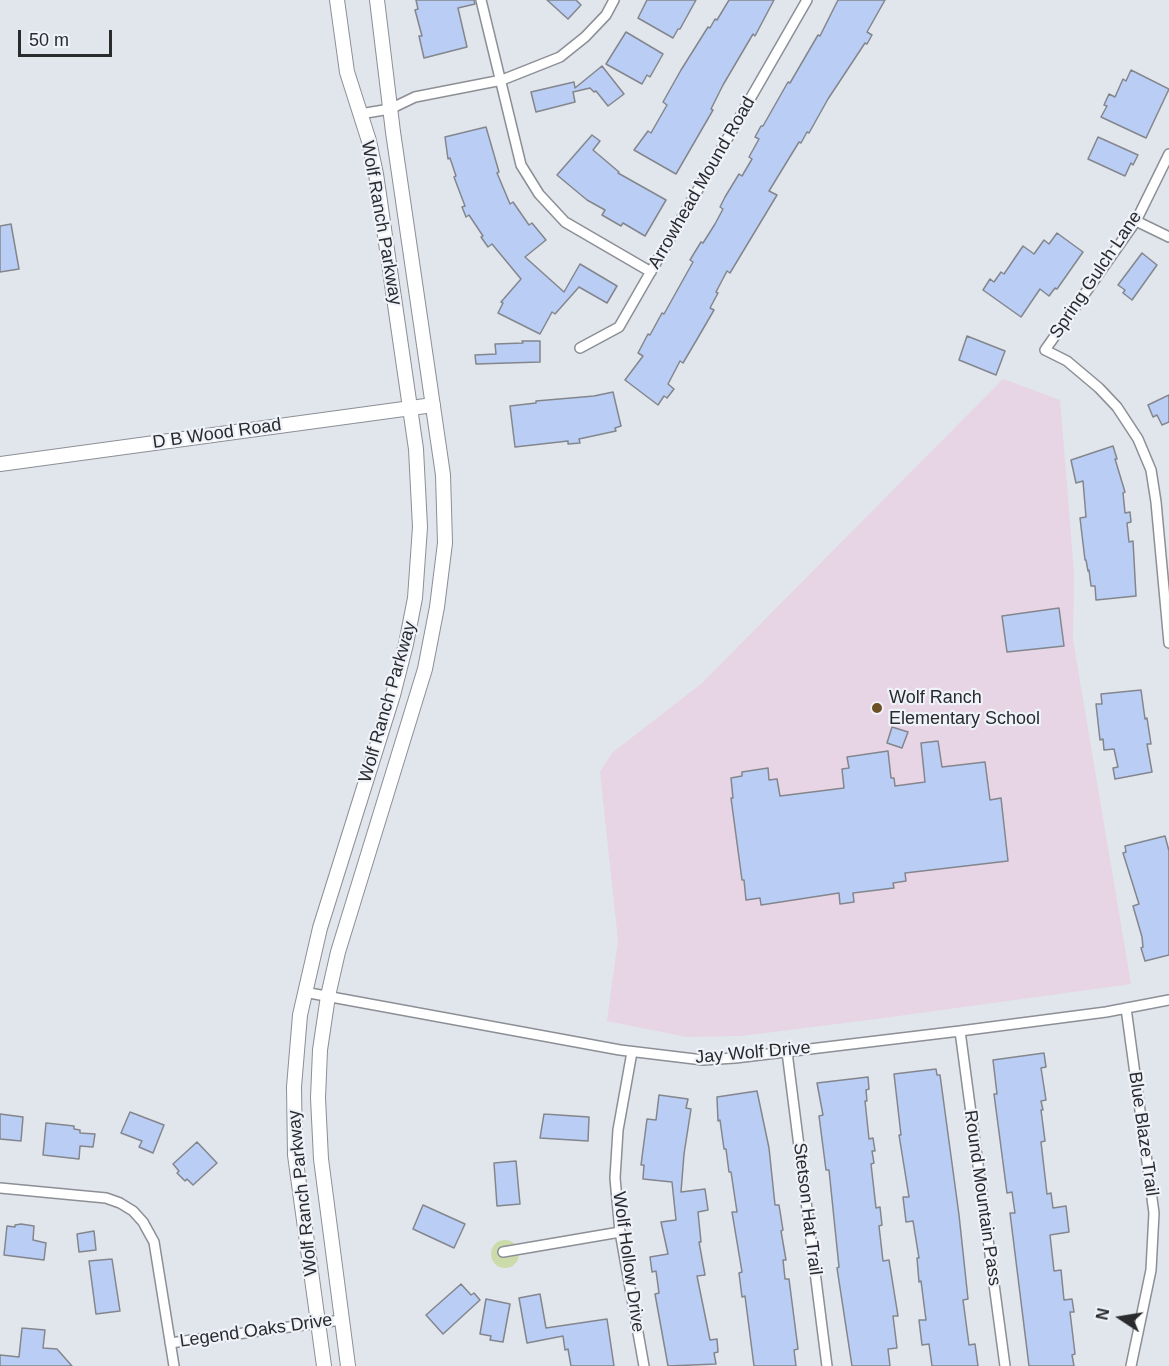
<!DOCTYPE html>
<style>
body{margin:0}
#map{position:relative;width:1169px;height:1366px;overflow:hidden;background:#e1e5ec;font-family:Arial,sans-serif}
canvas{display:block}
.north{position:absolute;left:1091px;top:1288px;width:60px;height:60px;-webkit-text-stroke:4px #eff2f9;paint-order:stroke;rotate:282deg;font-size:16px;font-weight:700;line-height:24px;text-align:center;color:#292b2d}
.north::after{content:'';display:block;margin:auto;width:21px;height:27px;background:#292b2d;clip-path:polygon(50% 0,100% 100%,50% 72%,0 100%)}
.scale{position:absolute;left:18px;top:30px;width:94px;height:27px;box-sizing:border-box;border:3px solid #292b2d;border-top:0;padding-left:8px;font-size:18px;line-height:21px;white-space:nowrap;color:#292b2d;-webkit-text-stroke:4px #eff2f9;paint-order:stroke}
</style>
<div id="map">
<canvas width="1169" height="1366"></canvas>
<div class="north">N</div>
<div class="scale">50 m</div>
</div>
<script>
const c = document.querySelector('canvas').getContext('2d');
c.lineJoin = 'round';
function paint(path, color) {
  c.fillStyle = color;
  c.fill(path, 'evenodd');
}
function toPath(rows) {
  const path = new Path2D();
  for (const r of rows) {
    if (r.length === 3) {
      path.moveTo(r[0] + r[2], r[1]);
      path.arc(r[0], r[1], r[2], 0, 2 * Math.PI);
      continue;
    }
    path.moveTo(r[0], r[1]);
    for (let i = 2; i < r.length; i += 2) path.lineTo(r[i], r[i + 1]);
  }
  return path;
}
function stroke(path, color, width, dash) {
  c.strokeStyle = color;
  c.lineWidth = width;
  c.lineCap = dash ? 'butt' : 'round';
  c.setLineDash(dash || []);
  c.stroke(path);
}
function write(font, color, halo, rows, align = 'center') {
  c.font = font + ' Arial,sans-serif';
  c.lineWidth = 4.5;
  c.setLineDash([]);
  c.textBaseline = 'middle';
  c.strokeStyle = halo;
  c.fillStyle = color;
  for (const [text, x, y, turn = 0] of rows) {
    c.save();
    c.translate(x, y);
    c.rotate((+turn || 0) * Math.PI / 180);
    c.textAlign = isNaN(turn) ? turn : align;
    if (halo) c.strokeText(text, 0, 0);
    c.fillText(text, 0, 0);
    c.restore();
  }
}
const education = toPath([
 [1003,379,1060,400,1074,572,1073,640,1131,984,876,1019,741,1036,687,1037,607,1021,618,940,600,772,612,753,701,684]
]);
const green = toPath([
 [505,1254,14]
]);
const building = toPath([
 [416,0,474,0,475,4,458,8,467,47,424,58,419,36,422,36,415,10,418,9,416,0],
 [547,0,576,0,581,5,568,19,547,0],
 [647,0,696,0,680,29,678,29,673,38,638,18,647,0],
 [729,0,774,0,755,36,753,34,723,85,711,109,713,110,676,174,634,150,648,131,651,133,667,105,663,102,681,70,708,27,710,28,715,19,717,20,729,0],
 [838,0,885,0,867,32,872,35,867,44,865,43,828,99,809,133,807,132,801,143,799,142,769,191,777,195,730,273,727,271,716,292,718,293,710,308,714,310,696,341,683,363,680,361,668,384,674,389,667,398,664,396,658,405,625,380,643,356,638,353,648,334,650,335,662,313,664,314,693,262,690,260,701,242,703,243,715,224,723,209,720,207,725,197,739,174,742,176,752,159,749,157,759,139,755,137,761,126,763,126,788,82,790,83,818,35,820,36,838,0],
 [626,32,663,54,650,77,647,75,642,84,606,64,626,32],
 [602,66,624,94,608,106,596,91,594,92,590,88,573,92,575,102,536,112,531,92,574,82,575,88,602,66],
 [1131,70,1169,89,1146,138,1101,117,1107,106,1104,105,1109,94,1115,97,1123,79,1126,81,1131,70],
 [486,127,499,172,497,173,510,204,513,202,529,225,532,223,546,240,525,257,564,292,580,264,617,286,607,303,579,287,555,314,552,312,540,334,498,313,503,303,501,302,521,279,492,244,488,247,481,237,483,236,469,215,466,217,462,207,465,206,454,177,456,176,450,158,448,159,445,137,486,127],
 [592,135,600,141,593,150,619,172,618,173,666,200,645,236,623,223,621,226,602,215,605,210,587,200,557,175,592,135],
 [1098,137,1138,155,1133,165,1131,163,1125,176,1088,159,1098,137],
 [11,224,19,269,0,272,0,226,11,224],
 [1057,233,1083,252,1057,289,1055,288,1049,296,1040,289,1021,317,983,290,990,279,994,282,1001,272,1004,274,1023,246,1034,254,1044,240,1049,244,1057,233],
 [1142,253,1157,265,1132,300,1123,293,1125,290,1118,285,1142,253],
 [967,336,1005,351,996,375,959,360,967,336],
 [522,341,540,341,540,362,476,364,475,355,496,354,495,344,523,343,522,341],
 [613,392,621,426,615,428,616,431,579,439,580,443,568,444,568,441,515,447,510,406,536,403,536,401,594,396,613,392],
 [1169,395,1169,422,1162,425,1157,415,1153,417,1148,405,1169,395],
 [1113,446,1117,459,1115,459,1125,492,1123,493,1125,513,1130,512,1131,522,1127,523,1129,542,1133,541,1136,596,1096,600,1095,586,1091,586,1089,570,1088,571,1086,560,1085,560,1080,518,1086,517,1083,481,1076,483,1071,460,1113,446],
 [1059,608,1064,646,1007,652,1002,616,1059,608],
 [1141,690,1145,719,1147,718,1151,744,1147,744,1152,772,1115,779,1113,768,1118,767,1114,749,1104,750,1103,739,1100,740,1096,704,1102,704,1101,694,1141,690],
 [892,727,908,732,902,748,887,743,892,727],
 [938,741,942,767,985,762,990,800,1001,798,1008,861,905,873,906,881,893,883,894,888,853,893,854,902,840,904,839,893,761,905,760,898,746,900,744,880,742,880,731,798,733,798,731,778,742,776,742,772,768,768,769,780,777,779,780,796,844,788,842,769,849,768,847,757,888,751,891,778,894,778,895,786,925,782,921,743,938,741],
 [1165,836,1169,851,1169,955,1145,961,1141,948,1143,947,1142,937,1133,906,1139,904,1123,853,1126,852,1125,846,1165,836],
 [1044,1053,1046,1067,1041,1068,1046,1100,1041,1101,1043,1110,1041,1110,1045,1141,1041,1142,1047,1194,1051,1193,1053,1208,1066,1206,1069,1232,1050,1235,1054,1271,1061,1270,1064,1300,1072,1299,1074,1312,1070,1312,1075,1354,1072,1355,1074,1366,1029,1366,1010,1213,1015,1213,1012,1192,1007,1193,994,1094,997,1094,993,1060,1044,1053],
 [936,1069,937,1075,940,1075,959,1215,968,1299,963,1300,969,1345,975,1344,978,1366,932,1366,929,1344,922,1345,919,1320,926,1320,921,1281,919,1282,917,1258,919,1258,913,1221,906,1222,903,1197,909,1197,899,1135,901,1135,894,1074,936,1069],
 [868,1077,869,1089,866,1090,867,1101,865,1101,869,1139,873,1138,875,1151,872,1151,874,1163,871,1164,876,1208,880,1207,882,1225,879,1226,883,1261,889,1260,898,1316,893,1316,897,1348,888,1349,890,1366,852,1366,837,1268,839,1267,829,1170,826,1170,819,1116,823,1115,817,1083,868,1077],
 [757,1091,769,1148,775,1205,779,1205,783,1230,781,1231,786,1260,783,1260,785,1279,789,1279,798,1349,794,1350,796,1366,754,1366,745,1296,742,1297,739,1273,742,1272,732,1212,737,1212,731,1172,729,1172,726,1149,724,1149,720,1120,718,1121,717,1097,757,1091],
 [659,1095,688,1099,686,1108,691,1109,684,1154,681,1192,705,1189,708,1210,698,1212,701,1242,699,1242,705,1275,697,1276,710,1340,717,1339,718,1352,714,1353,716,1364,668,1366,655,1294,659,1293,656,1271,652,1272,650,1257,668,1254,661,1222,676,1220,672,1182,643,1179,644,1165,641,1165,647,1119,656,1120,659,1095],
 [130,1112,164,1125,153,1153,139,1147,142,1141,121,1133,130,1112],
 [0,1114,23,1117,21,1141,0,1139,0,1114],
 [544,1114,589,1117,588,1141,540,1138,544,1114],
 [46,1123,74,1126,74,1129,80,1130,80,1133,95,1134,93,1147,80,1146,79,1159,43,1155,46,1123],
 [197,1142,217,1163,193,1185,187,1179,185,1181,177,1173,179,1171,173,1164,197,1142],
 [516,1161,520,1204,497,1206,494,1163,516,1161],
 [423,1205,465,1224,454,1248,413,1229,423,1205],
 [21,1224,34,1226,33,1240,46,1243,44,1260,4,1255,7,1226,15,1227,15,1225,21,1224],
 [94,1231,96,1250,79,1252,77,1234,94,1231],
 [112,1259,120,1311,96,1314,89,1261,112,1259],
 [461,1284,471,1295,474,1293,480,1300,443,1334,426,1315,461,1284],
 [540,1294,546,1328,607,1319,614,1366,571,1366,568,1349,565,1350,563,1336,527,1343,519,1298,540,1294],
 [486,1299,510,1304,503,1342,490,1340,491,1336,480,1334,486,1299],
 [22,1328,45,1330,43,1348,57,1349,72,1366,0,1366,0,1355,19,1357,22,1328]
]);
const street = toPath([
 [481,0,521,165,539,194,565,222,651,272],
 [360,114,390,109,415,97,502,80,560,57,585,37,606,15,614,0],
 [1169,154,1136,221,1045,350,1067,361,1099,388,1117,407,1138,439,1151,470,1156,502,1169,643],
 [1136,221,1169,237],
 [580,348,619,327,807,0],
 [304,992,620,1050,703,1060,735,1058,960,1031,1106,1012,1169,1000],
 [1126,1008,1154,1213,1151,1270,1131,1366],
 [960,1031,1005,1366],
 [632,1052,618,1130,615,1178,620,1232,644,1366],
 [787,1052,827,1366],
 [0,1188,106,1198,120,1203,133,1211,143,1222,154,1242,174,1366],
 [503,1252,620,1232],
 [170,1343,341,1320]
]);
const secondary = toPath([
 [0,464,433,405],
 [324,1366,295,1155,294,1087,300,1015,320,928,393,695,406,644,415,598,420,527,416,449,376,174,369,141,347,72,337,0],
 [348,1366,321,1159,318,1098,320,1050,328,996,338,952,425,669,437,607,445,543,443,475,393,132,377,0]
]);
const markers = [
 [877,708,6,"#6b5123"]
];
const streetNames = [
 ["Arrowhead Mound Road",702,183,-60],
 ["Wolf Ranch Parkway",381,223,80],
 ["Spring Gulch Lane",1096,275,-56],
 ["D B Wood Road",217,434,-8],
 ["Wolf Ranch Parkway",388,702,-74],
 ["Jay Wolf Drive",753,1053,-5],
 ["Blue Blaze Trail",1143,1134,82],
 ["Wolf Ranch Parkway",303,1193,-96],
 ["Round Mountain Pass",982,1198,82],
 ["Stetson Hat Trail",807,1209,83],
 ["Wolf Hollow Drive",628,1262,82],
 ["Legend Oaks Drive",256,1331,-8]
];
const poiNames = [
 ["Wolf Ranch",889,698],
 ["Elementary School",889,719]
];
paint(education, '#e7d4e5');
paint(green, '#cbdcaa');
paint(building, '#bacef5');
stroke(building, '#83868c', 1.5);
stroke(street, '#8c8f95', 12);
stroke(secondary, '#8c8f95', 16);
stroke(street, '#fff', 9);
stroke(secondary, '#fff', 14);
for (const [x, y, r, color] of markers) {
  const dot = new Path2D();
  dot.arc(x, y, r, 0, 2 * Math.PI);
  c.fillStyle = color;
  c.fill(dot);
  stroke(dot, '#eff2f9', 2);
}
write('18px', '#292b2d', '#eff2f9', streetNames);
write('18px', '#292b2d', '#eff2f9', poiNames, 'left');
</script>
